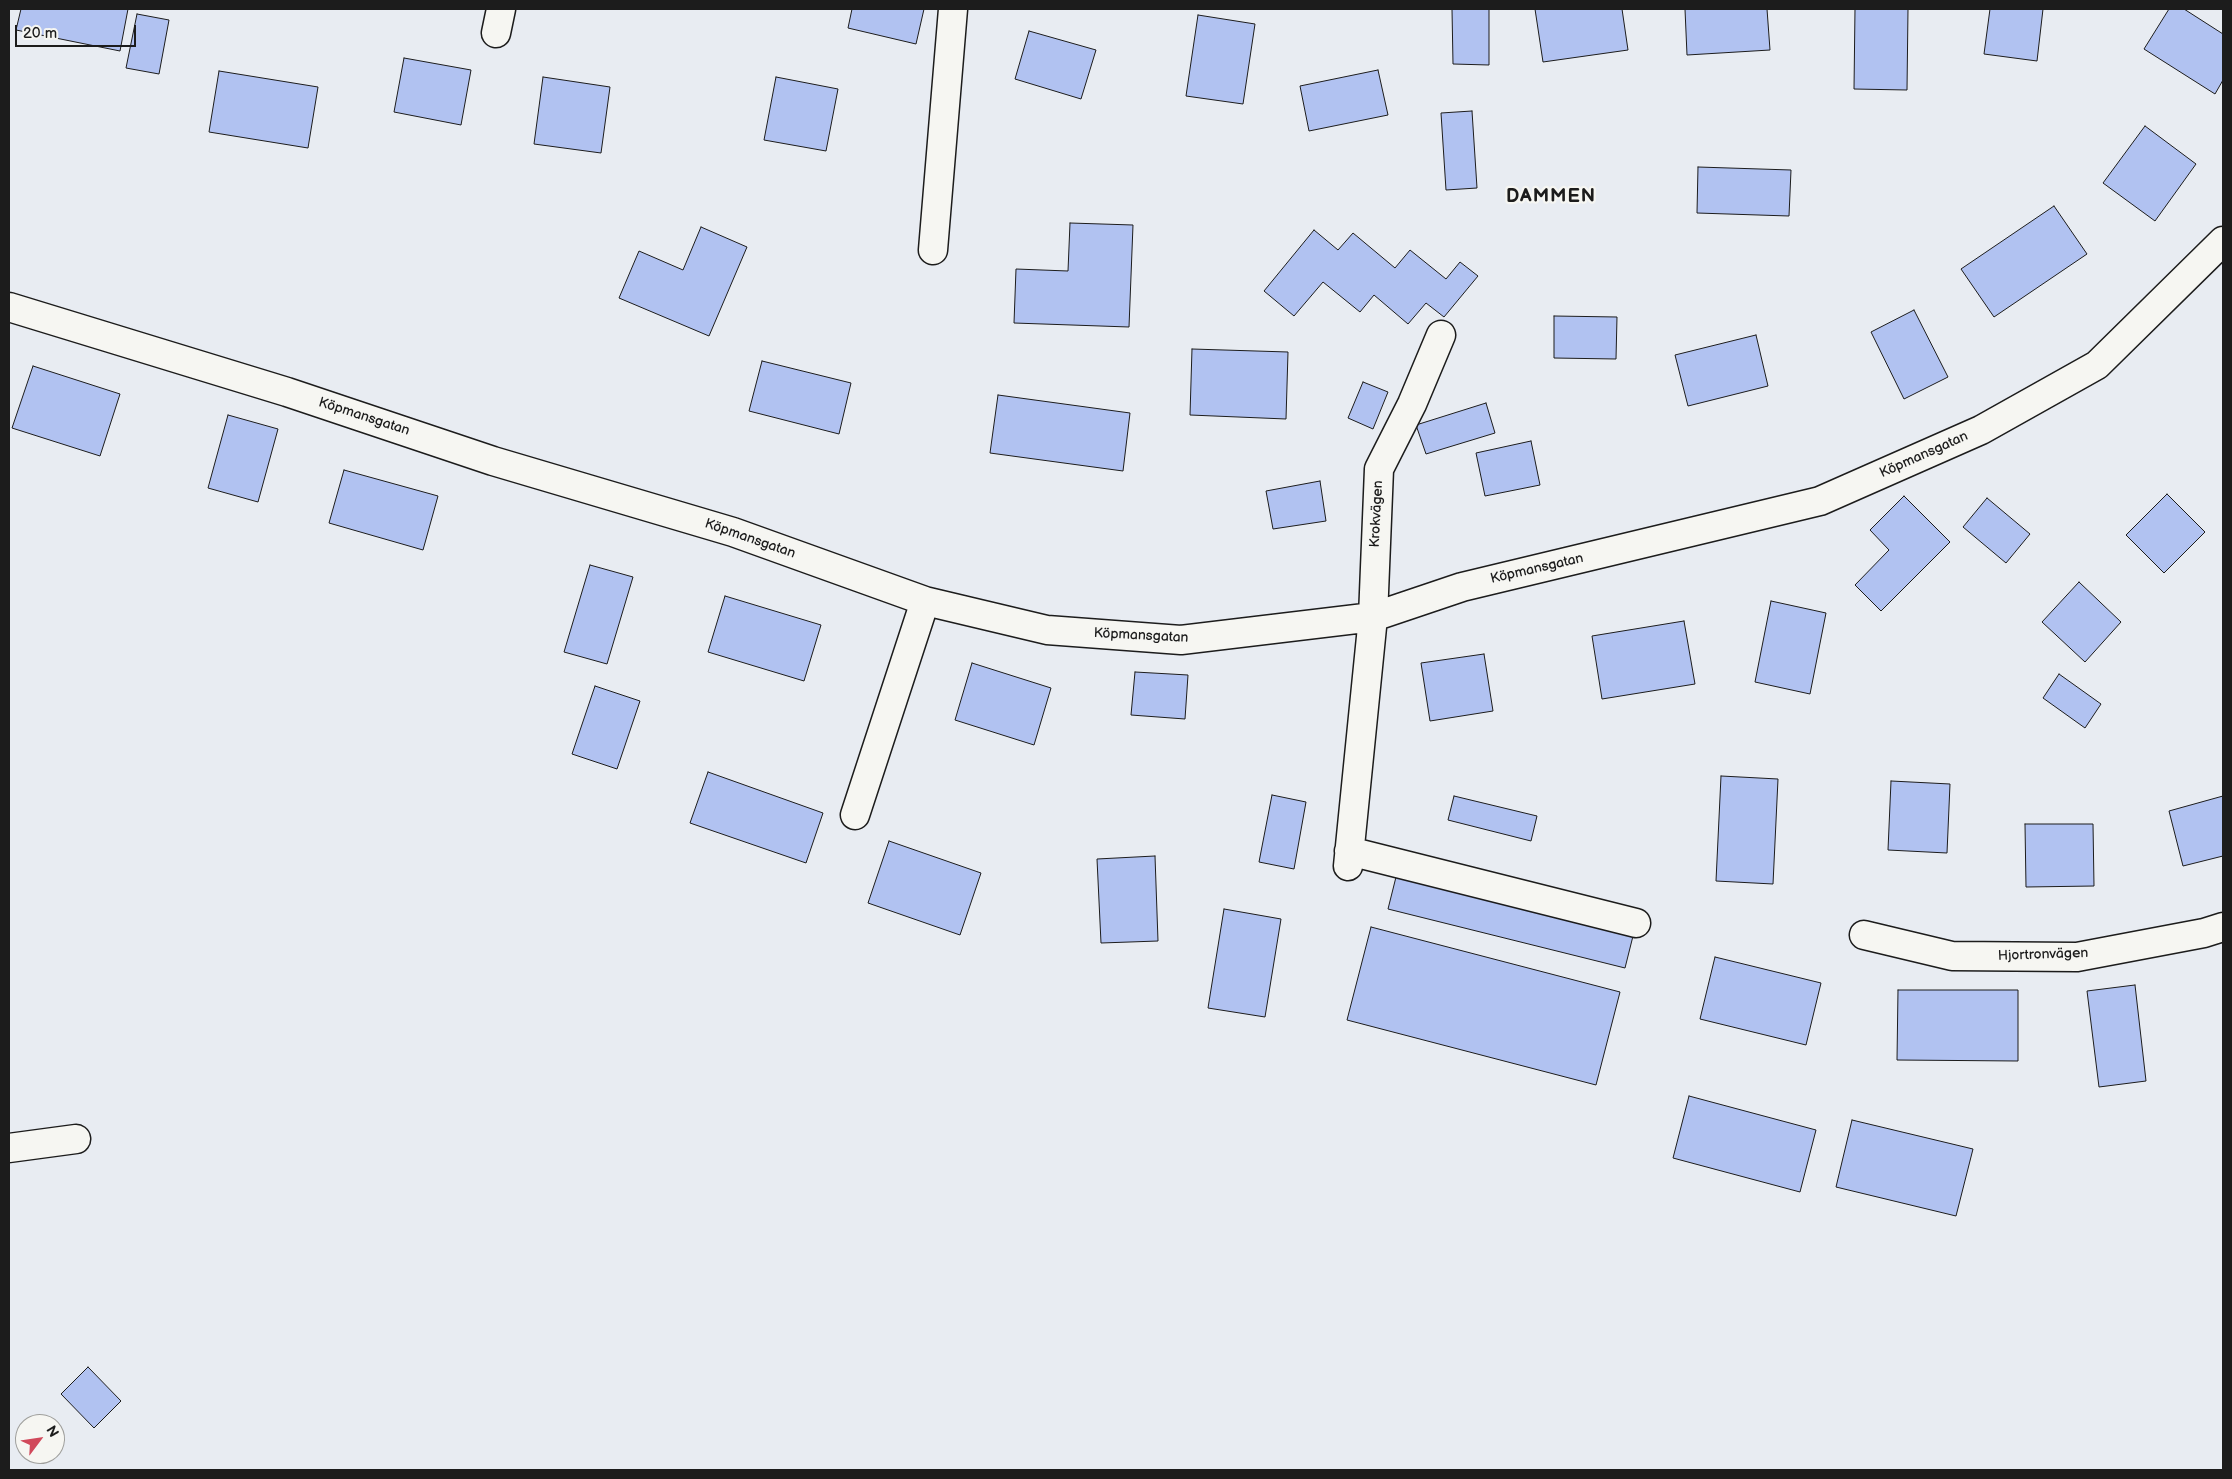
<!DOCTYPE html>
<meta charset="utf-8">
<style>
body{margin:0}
#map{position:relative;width:2232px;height:1479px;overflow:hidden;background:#e8ecf2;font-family:"Balsamiq Sans",sans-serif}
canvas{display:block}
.frame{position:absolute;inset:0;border:10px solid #1c1c1c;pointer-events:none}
.north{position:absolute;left:15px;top:1414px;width:50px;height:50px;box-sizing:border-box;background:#f6f6f2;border:1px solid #9f9f9c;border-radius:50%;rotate:59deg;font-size:14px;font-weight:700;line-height:20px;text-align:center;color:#1c1c1c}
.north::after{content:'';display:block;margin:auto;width:18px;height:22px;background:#d1495b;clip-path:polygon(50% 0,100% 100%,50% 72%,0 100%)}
.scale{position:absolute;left:15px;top:25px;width:121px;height:22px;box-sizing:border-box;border:2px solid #1c1c1c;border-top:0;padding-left:6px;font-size:15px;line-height:18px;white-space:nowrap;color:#1c1c1c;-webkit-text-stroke:4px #f6f6f2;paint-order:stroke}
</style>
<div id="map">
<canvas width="2232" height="1479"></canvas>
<div class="frame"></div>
<div class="north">N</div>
<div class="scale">20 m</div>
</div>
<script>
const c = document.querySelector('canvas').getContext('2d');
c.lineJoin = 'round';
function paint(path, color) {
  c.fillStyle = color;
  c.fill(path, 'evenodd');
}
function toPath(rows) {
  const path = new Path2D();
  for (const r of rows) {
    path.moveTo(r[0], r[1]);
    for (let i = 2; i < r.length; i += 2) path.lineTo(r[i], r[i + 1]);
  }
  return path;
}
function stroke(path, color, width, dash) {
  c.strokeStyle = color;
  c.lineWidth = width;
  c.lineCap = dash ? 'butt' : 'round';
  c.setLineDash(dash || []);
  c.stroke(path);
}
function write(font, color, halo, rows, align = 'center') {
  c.font = font + ' "Balsamiq Sans",sans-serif';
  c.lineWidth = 4.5;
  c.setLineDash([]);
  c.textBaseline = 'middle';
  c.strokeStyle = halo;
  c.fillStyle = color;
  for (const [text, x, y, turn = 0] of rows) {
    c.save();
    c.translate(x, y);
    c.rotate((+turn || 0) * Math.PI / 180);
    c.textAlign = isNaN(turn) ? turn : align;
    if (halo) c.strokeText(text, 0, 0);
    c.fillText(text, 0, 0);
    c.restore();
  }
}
const building = toPath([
 [21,9,128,9,120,51,16,30,21,9],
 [852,9,924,9,916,44,848,28,852,9],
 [1452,9,1489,9,1489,65,1453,64,1452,9],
 [1535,9,1622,9,1628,50,1543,62,1535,9],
 [1685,9,1767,9,1770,50,1687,55,1685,9],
 [1855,9,1908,9,1907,90,1854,89,1855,9],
 [1990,9,2043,9,2037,61,1984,54,1990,9],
 [2169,9,2184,9,2223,34,2223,80,2215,94,2144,49,2169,9],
 [137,14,169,20,159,74,126,68,137,14],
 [1198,15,1255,24,1243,104,1186,96,1198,15],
 [1029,31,1096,50,1081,99,1015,79,1029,31],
 [404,58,471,70,461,125,394,112,404,58],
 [1378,70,1388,115,1309,131,1300,86,1378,70],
 [219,71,318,87,308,148,209,132,219,71],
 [543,77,610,87,601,153,534,144,543,77],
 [776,77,838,89,826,151,764,140,776,77],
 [1472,111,1477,188,1446,190,1441,113,1472,111],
 [2145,126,2196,164,2155,221,2103,183,2145,126],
 [1698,167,1791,170,1789,216,1697,213,1698,167],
 [2054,206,2087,254,1994,317,1961,269,2054,206],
 [1070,223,1133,225,1129,327,1014,323,1016,269,1068,271,1070,223],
 [701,227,747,247,709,336,619,298,639,251,683,270,701,227],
 [1314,230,1338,250,1353,233,1395,268,1410,250,1446,279,1460,262,1478,276,1444,317,1426,303,1408,324,1374,295,1360,312,1323,282,1294,316,1264,291,1314,230],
 [1914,310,1948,377,1904,399,1871,332,1914,310],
 [1554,316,1617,317,1616,359,1554,358,1554,316],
 [1756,335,1768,386,1688,406,1675,355,1756,335],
 [1192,349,1288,352,1286,419,1190,415,1192,349],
 [762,361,851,383,839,434,749,411,762,361],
 [33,366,120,394,100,456,12,428,33,366],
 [1363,382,1388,392,1373,429,1348,418,1363,382],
 [998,395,1130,413,1123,471,990,453,998,395],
 [1486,403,1495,433,1426,454,1416,425,1486,403],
 [228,415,278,429,258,502,208,488,228,415],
 [1531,441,1540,485,1485,496,1476,453,1531,441],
 [344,470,438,496,423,550,329,523,344,470],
 [1320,481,1326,521,1273,529,1266,491,1320,481],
 [2167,494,2205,532,2164,573,2126,535,2167,494],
 [1904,496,1950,542,1881,611,1855,585,1889,550,1870,530,1904,496],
 [1987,498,2030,534,2006,563,1963,527,1987,498],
 [590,565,633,577,607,664,564,652,590,565],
 [2079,582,2121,622,2085,662,2042,622,2079,582],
 [725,596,821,625,804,681,708,652,725,596],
 [1771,601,1826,613,1810,694,1755,682,1771,601],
 [1684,621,1695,684,1602,699,1592,636,1684,621],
 [1484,654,1493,711,1430,721,1421,663,1484,654],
 [972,663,1051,688,1034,745,955,720,972,663],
 [1135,672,1188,675,1185,719,1131,715,1135,672],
 [2059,674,2101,704,2085,728,2043,698,2059,674],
 [595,686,640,701,617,769,572,754,595,686],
 [708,772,823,813,806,863,690,823,708,772],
 [1721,776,1778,779,1773,884,1716,881,1721,776],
 [1891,781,1950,784,1947,853,1888,850,1891,781],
 [1272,795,1306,802,1294,869,1259,862,1272,795],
 [1454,796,1537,816,1531,841,1448,820,1454,796],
 [2223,796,2223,856,2183,866,2169,811,2223,796],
 [2025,824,2093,824,2094,886,2026,887,2025,824],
 [889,841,981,873,960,935,868,903,889,841],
 [1155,856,1158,941,1101,943,1097,859,1155,856],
 [1397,873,1634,932,1625,968,1388,909,1397,873],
 [1224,909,1281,919,1265,1017,1208,1008,1224,909],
 [1371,927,1620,992,1596,1085,1347,1020,1371,927],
 [1715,957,1821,983,1806,1045,1700,1019,1715,957],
 [2135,985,2146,1081,2099,1087,2087,991,2135,985],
 [1898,990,2018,990,2018,1061,1897,1060,1898,990],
 [1689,1096,1816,1130,1800,1192,1673,1158,1689,1096],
 [1852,1120,1973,1149,1956,1216,1836,1187,1852,1120],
 [88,1367,121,1401,94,1428,61,1394,88,1367]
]);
const street = toPath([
 [496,33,501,9],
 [933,250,953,9],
 [9,307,287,392,493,461,733,532,925,601,1047,630,1181,640,1373,617,1462,587,1820,501,1981,430,2097,365,2223,241],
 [855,815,925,601],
 [1349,851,1636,923],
 [1348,866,1373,617,1379,469,1412,404,1441,335],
 [1864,935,1952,956,2077,957,2204,933,2223,927],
 [9,1148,76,1139]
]);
const streetNames = [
 ["Köpmansgatan",364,417,18],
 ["Köpmansgatan",1924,455,-24],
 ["Krokvägen",1377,514,-87],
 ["Köpmansgatan",750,539,19],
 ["Köpmansgatan",1537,569,-13],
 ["Köpmansgatan",1141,636,3],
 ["Hjortronvägen",2043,955,-2]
];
const districtNames = [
 ["DAMMEN",1551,197]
];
paint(building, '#b1c2f1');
stroke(building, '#1c1c1c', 1);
stroke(street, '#1c1c1c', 31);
stroke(street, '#f6f6f2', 28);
write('14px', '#1c1c1c', '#f6f6f2', streetNames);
c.letterSpacing = '1px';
write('bold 19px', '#1c1c1c', '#f6f6f2', districtNames);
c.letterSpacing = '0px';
</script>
